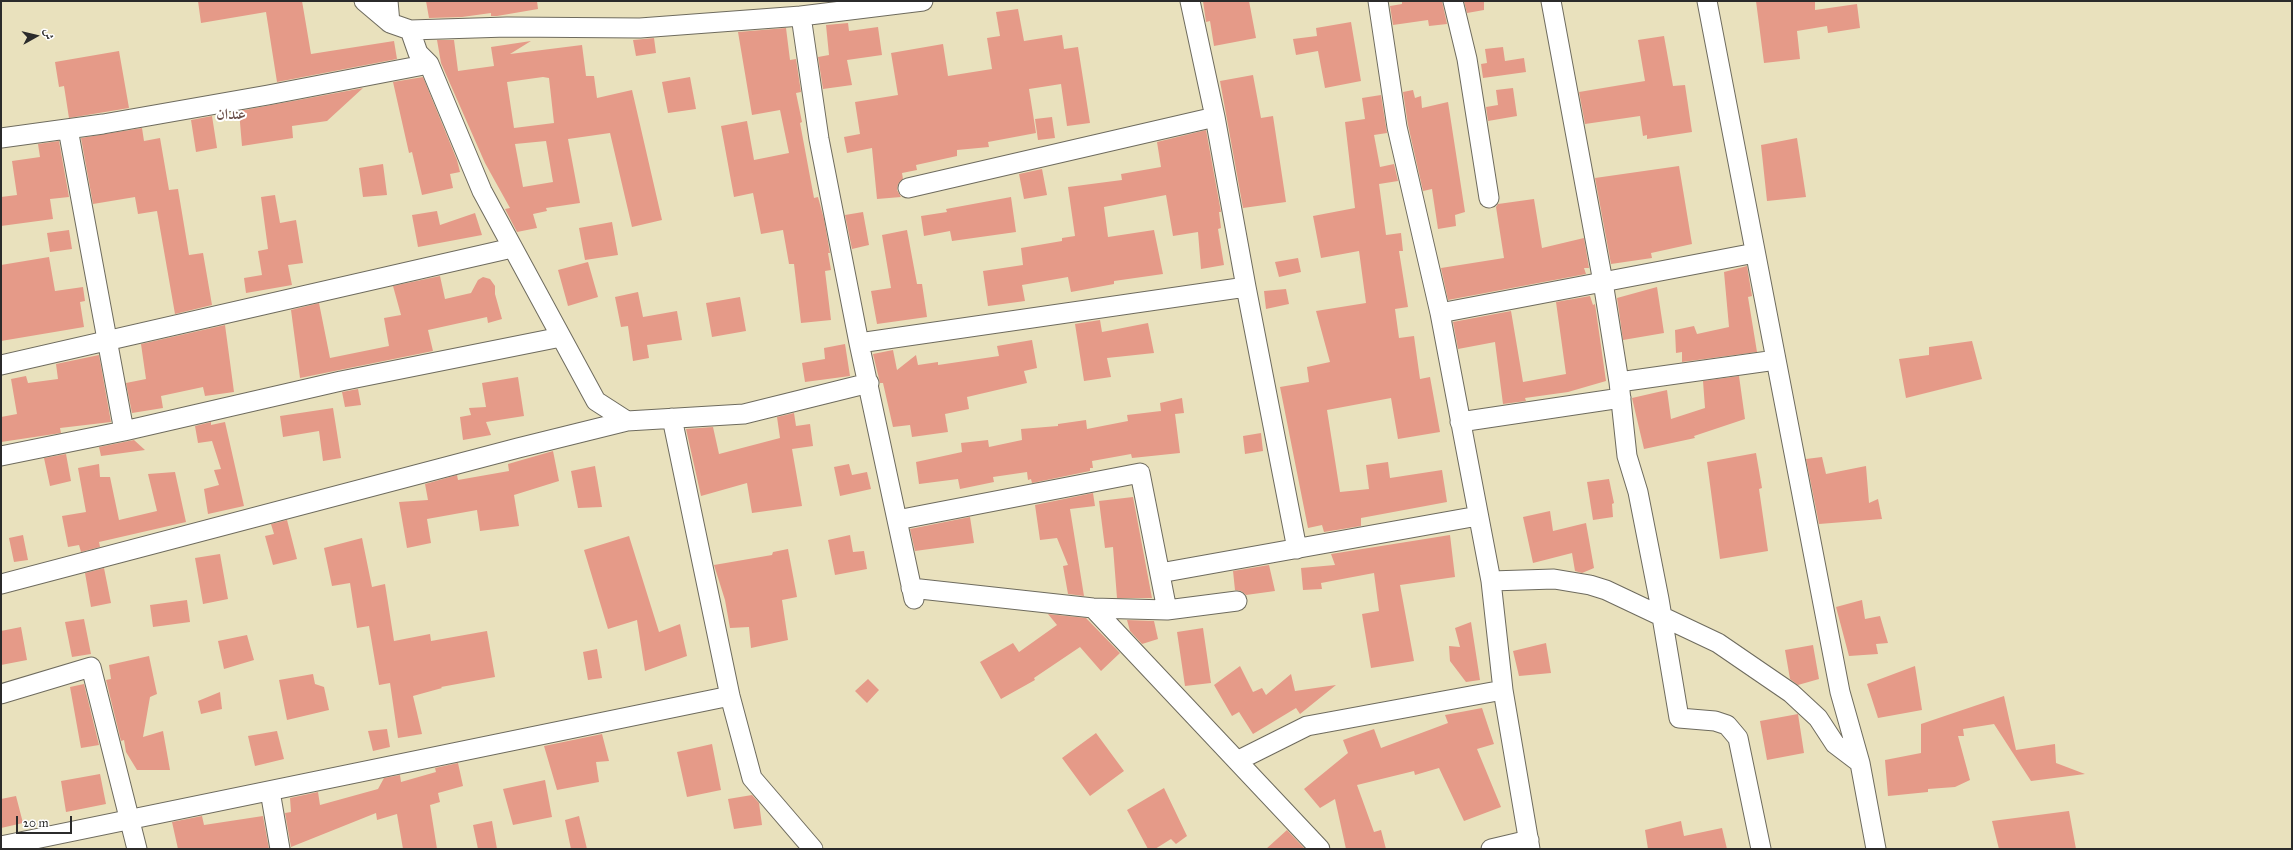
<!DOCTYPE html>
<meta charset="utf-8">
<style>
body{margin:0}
#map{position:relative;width:2293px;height:850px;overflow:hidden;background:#e9e1bd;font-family:"IM FELL Great Primer",Amiri,serif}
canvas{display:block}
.frame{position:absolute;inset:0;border:2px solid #2b2b2b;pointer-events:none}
.north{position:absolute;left:16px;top:16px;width:40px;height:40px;-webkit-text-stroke:3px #fff;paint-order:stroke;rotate:82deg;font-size:11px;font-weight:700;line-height:16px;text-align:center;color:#2b2b2b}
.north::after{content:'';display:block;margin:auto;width:14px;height:18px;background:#2b2b2b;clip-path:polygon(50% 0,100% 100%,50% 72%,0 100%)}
.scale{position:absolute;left:16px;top:816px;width:56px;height:18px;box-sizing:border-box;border:2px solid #2b2b2b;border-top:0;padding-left:5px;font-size:12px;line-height:14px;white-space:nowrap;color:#2b2b2b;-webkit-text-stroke:3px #fff;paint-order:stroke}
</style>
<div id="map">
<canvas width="2293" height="850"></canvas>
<div class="frame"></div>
<div class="north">ش</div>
<div class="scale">20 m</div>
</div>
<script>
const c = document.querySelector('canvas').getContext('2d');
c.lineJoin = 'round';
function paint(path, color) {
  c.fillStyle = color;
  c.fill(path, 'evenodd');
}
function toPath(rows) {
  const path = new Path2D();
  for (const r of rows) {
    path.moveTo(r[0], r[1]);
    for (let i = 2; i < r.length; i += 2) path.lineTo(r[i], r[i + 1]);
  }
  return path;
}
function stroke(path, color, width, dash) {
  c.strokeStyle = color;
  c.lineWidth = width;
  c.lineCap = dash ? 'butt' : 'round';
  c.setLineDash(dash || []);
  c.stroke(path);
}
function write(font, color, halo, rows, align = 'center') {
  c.font = font + ' "IM FELL Great Primer",Amiri,serif';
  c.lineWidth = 4;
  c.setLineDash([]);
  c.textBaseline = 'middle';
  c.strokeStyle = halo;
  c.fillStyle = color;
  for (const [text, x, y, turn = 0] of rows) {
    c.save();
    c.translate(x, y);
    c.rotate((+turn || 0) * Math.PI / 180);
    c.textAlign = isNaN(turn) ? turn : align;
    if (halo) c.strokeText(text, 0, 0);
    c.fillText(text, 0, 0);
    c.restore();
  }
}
const building = toPath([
 [198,1,302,1,311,54,394,41,397,59,277,82,266,12,201,23],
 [426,1,537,1,538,9,497,16,491,16,491,13,462,17,429,18],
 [1203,1,1249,1,1256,38,1214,46,1210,21,1206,22],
 [1402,1,1442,1,1447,24,1429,26,1428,20,1393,25,1390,6,1402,4],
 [1464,1,1484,1,1484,10,1467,13],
 [1756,1,1815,1,1815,10,1857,4,1860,28,1828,33,1827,26,1797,31,1800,59,1764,63],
 [1018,9,1024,41,1062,35,1064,49,1078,47,1090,123,1067,126,1061,84,1029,89,1036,133,988,142,989,147,957,150,957,156,916,165,917,170,902,173,903,179,898,184,897,190,901,197,877,199,872,148,847,153,844,137,860,134,855,102,898,95,891,53,943,44,948,76,992,69,987,38,1000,36,996,12],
 [1351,22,1361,81,1325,88,1318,51,1296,55,1293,39,1317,36,1316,28],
 [848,23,849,31,878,27,882,55,847,60,852,85,823,89,818,57,829,55,826,25],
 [786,28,790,60,796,59,801,92,796,93,802,122,800,123,814,198,818,197,824,219,830,253,828,253,831,270,825,271,831,320,801,323,794,264,789,264,783,230,761,234,753,193,734,197,721,126,747,121,754,160,789,153,780,110,752,115,738,32],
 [1664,36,1673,86,1685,85,1692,132,1647,139,1647,135,1643,136,1640,116,1585,124,1579,92,1645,81,1638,40],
 [654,38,656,53,636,56,633,40],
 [437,40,454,40,458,71,494,66,491,47,531,41,510,54,582,45,586,76,594,76,597,98,632,90,662,220,632,227,610,133,568,139,580,203,546,208,547,211,533,214,537,228,517,232,505,209,510,208,485,163,441,63],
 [543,77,549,78,554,123,514,128,507,82],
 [546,141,553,182,523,187,515,144],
 [1503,47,1505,61,1524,58,1526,72,1483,78,1481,64,1487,63,1485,49],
 [119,51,129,108,69,118,64,86,59,87,55,62],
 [1253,75,1261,118,1273,116,1286,202,1243,208,1220,81],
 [423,77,457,160,460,172,450,174,453,188,422,195,412,152,409,153,393,82],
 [690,77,696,109,668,113,662,82],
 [363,88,327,121,292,126,293,138,242,146,239,111],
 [1513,88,1517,116,1488,121,1486,107,1498,105,1496,90],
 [1413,90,1415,98,1421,96,1422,108,1448,102,1465,212,1455,215,1456,226,1438,229,1432,189,1423,191,1408,125,1403,92],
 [1381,95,1387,133,1374,135,1380,167,1394,164,1398,181,1379,184,1386,235,1401,233,1403,251,1399,251,1408,307,1395,309,1399,338,1414,336,1420,379,1430,377,1440,432,1398,439,1391,398,1327,410,1340,492,1369,489,1366,465,1388,462,1390,478,1442,470,1447,502,1361,518,1361,526,1324,532,1322,525,1308,528,1280,387,1309,382,1307,367,1330,362,1316,311,1366,303,1359,251,1321,258,1313,216,1355,208,1345,122,1365,119,1362,98],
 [212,116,217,148,196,152,191,120],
 [1052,117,1055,138,1038,140,1035,119],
 [142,128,144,141,160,138,169,190,178,189,189,255,203,253,212,305,175,314,157,211,138,214,135,197,93,204,81,138],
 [1206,130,1221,212,1219,212,1221,228,1218,229,1224,265,1201,269,1198,232,1173,236,1166,195,1104,207,1108,237,1154,230,1163,274,1114,281,1114,284,1071,292,1068,277,1022,285,1025,301,988,306,983,271,1023,265,1021,248,1062,241,1062,238,1075,236,1068,187,1122,180,1121,174,1161,167,1157,142],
 [1797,138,1806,197,1767,201,1761,145],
 [59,141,69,197,50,199,53,219,1,226,1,197,17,195,12,161,40,157,38,144],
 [383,164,387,195,363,197,359,168],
 [1679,166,1692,244,1651,253,1652,258,1611,264,1595,178],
 [1042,169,1047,195,1024,199,1019,174],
 [275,195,280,223,296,220,303,263,288,265,292,285,246,293,244,278,262,275,258,251,268,249,261,197],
 [1011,197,1016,232,952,241,950,231,924,236,921,216,947,212,946,209],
 [1534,199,1542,248,1584,238,1589,268,1584,268,1586,274,1448,300,1441,268,1504,258,1496,207,1498,204],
 [437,211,440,225,475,213,482,235,418,247,412,215],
 [863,212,869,245,852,249,845,215],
 [612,222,618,255,585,260,579,228],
 [69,230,72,249,50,252,47,233],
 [907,230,917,284,922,284,927,317,877,324,871,291,891,288,882,235],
 [49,257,55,291,83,287,85,301,80,302,84,327,1,341,1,265],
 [1298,258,1301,272,1279,277,1275,262],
 [588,262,598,297,568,306,558,270],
 [1747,266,1752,296,1748,297,1757,352,1682,362,1682,352,1676,353,1675,330,1694,326,1697,334,1729,327,1724,272],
 [440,276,445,299,471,293,478,280,483,277,490,279,495,286,495,294,502,319,488,323,487,317,428,330,433,351,300,378,291,310,319,303,330,358,389,346,384,318,401,315,393,286],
 [1657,287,1664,333,1623,340,1617,298],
 [1286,289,1289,304,1266,309,1264,291],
 [638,292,643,317,677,311,682,340,647,345,649,358,633,361,628,326,621,327,615,297],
 [1590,296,1593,305,1595,304,1606,381,1568,392,1525,398,1526,401,1503,404,1495,342,1458,349,1453,322,1511,311,1523,382,1566,374,1556,302],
 [740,297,746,331,712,337,706,303],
 [1100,320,1102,332,1148,323,1154,353,1107,358,1111,377,1084,381,1075,324],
 [225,325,234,392,205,396,203,387,161,396,163,408,132,413,126,383,146,379,141,344],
 [1032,340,1037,368,1024,371,1027,383,967,397,969,409,945,414,948,432,912,437,910,425,893,427,883,383,880,383,873,354,893,350,897,370,916,355,918,365,938,362,938,365,999,356,997,346],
 [1972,341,1982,379,1906,398,1899,359,1929,355,1929,347],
 [845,344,850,376,805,382,802,363,825,359,824,348],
 [99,355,111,422,60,428,61,433,1,442,1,417,17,414,11,379,26,376,28,383,58,379,56,364],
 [1739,376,1745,419,1694,436,1695,438,1644,449,1632,398,1667,390,1671,419,1705,408,1703,381],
 [518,377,524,416,486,422,491,435,463,440,460,417,471,415,469,408,486,407,482,383],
 [358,389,361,405,345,407,342,392],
 [1182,398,1184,413,1175,414,1180,453,1132,458,1131,454,1092,461,1093,468,1090,468,1090,471,1032,483,1031,479,1028,480,1027,472,993,477,994,482,960,489,958,479,919,484,916,462,962,452,961,443,988,440,989,447,1022,440,1021,429,1058,426,1058,424,1086,420,1087,429,1128,421,1127,415,1161,411,1160,403],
 [333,408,341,458,323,461,319,431,283,437,280,416],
 [794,413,796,426,810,424,813,446,792,449,802,506,752,513,747,483,701,496,686,429,713,427,719,454,780,438,777,417],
 [211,422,211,425,225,422,244,506,208,514,204,489,219,485,214,470,221,469,212,441,198,443,195,426],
 [1261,433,1263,451,1245,454,1243,436],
 [134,440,145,450,101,456,99,447],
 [553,451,559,481,514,495,519,526,480,531,477,510,427,519,431,543,407,548,399,502,428,500,425,484,457,475,458,480,509,471,508,464],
 [1756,453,1762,488,1759,489,1768,551,1720,559,1707,462],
 [66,454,71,481,50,486,44,458],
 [1822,457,1826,474,1866,466,1869,503,1878,499,1882,519,1819,524,1806,459],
 [99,464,100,477,110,477,119,520,157,511,148,474,175,472,186,522,99,542,100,547,81,552,79,545,68,547,62,516,86,512,78,468],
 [849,464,852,475,867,472,871,489,840,496,834,467],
 [595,466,602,507,578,508,571,471],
 [1609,479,1614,503,1612,504,1613,517,1593,520,1587,482],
 [1093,493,1095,506,1070,509,1084,596,1068,594,1063,566,1068,565,1057,538,1040,540,1035,505],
 [1133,497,1152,598,1117,598,1113,547,1105,548,1099,501],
 [1550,511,1553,531,1586,523,1594,568,1582,573,1575,571,1572,553,1533,563,1523,517],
 [970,517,974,543,915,551,910,529],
 [287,520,297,559,273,565,265,536,274,534,271,524],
 [23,535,28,560,14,562,9,538],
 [850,535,853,552,864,551,867,569,835,575,828,540],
 [1450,535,1455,577,1400,585,1414,661,1371,668,1362,614,1379,611,1374,573,1321,583,1322,589,1303,590,1301,568,1335,565,1331,554],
 [629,536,659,632,680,624,687,656,645,671,637,620,608,629,584,550],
 [362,538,372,587,385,584,394,641,430,634,431,641,487,631,495,677,441,687,442,688,413,696,422,734,398,738,390,683,379,685,369,626,357,628,350,583,332,586,324,548],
 [788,549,797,597,782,600,788,640,751,648,749,627,730,628,725,600,714,565,772,555,773,552],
 [220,554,228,599,203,604,195,558],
 [1269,565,1275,591,1246,595,1241,591,1235,590,1233,571],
 [104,568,111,603,91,607,85,573],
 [187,600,190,622,153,627,150,605],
 [1862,600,1865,619,1880,616,1888,643,1876,644,1878,654,1849,656,1836,607],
 [1048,614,1086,618,1120,653,1101,671,1080,647,1034,678,1035,680,1001,699,980,662,1013,643,1019,652,1057,625],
 [84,619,91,654,72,657,65,622],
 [1127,620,1154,621,1158,639,1142,644,1130,631],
 [1471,622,1480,680,1466,682,1450,661,1449,646,1460,647,1455,628],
 [21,627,27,660,1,665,1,631],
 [1203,628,1211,683,1185,686,1177,632],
 [247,635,254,660,224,669,218,641],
 [1546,643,1551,673,1519,676,1513,651],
 [1813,645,1819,679,1798,685,1790,679,1785,650],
 [597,649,602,678,588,680,583,652],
 [149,656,157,694,150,697,143,737,163,731,170,770,137,770,126,752,124,740,121,741,106,680,111,679,109,665],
 [1240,666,1253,692,1262,688,1266,695,1291,674,1295,691,1336,685,1300,714,1296,708,1253,734,1239,712,1232,716,1214,685],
 [1915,666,1922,710,1878,718,1867,684],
 [313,674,315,684,324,687,329,710,287,720,279,680],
 [868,679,879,690,867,703,855,691],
 [84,684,99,745,81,748,70,687],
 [220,692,222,709,201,714,198,701],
 [2004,696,2016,750,2055,744,2056,763,2085,774,2031,781,1994,724,1963,729,1964,736,1958,736,1970,780,1955,787,1928,789,1928,792,1888,796,1885,760,1921,753,1921,724],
 [1482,708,1494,744,1477,749,1501,807,1464,821,1439,768,1415,775,1414,771,1357,785,1374,832,1381,830,1386,849,1346,849,1335,799,1320,808,1304,789,1348,753,1343,740,1374,729,1381,748,1448,723,1445,715],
 [1798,714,1804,753,1767,760,1760,721],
 [387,729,390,747,373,751,368,731],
 [277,731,284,759,255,766,248,736],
 [1096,733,1124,771,1090,796,1062,758],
 [602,734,609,761,596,762,599,782,557,790,544,746],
 [712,744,721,790,687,797,677,752],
 [458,763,463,786,438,793,440,802,430,805,437,849,403,849,397,814,377,820,376,813,291,847,285,813,291,812,290,798,318,792,320,805,378,789,384,778,400,775,401,782,436,772,435,768],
 [100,774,106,804,66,812,61,781],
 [545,780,552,817,513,825,503,789],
 [1164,788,1187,836,1176,844,1171,839,1155,849,1148,849,1127,810],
 [752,795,759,803,762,825,734,829,728,799],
 [16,796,23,823,1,828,1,799],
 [2069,811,2076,849,1999,849,1992,821],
 [202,816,204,825,263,816,269,849,178,849,172,822],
 [579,816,587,849,571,849,565,820],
 [492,821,497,849,478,849,473,825],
 [1681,821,1684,836,1722,828,1727,849,1648,849,1645,830],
 [1287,830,1305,849,1266,849]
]);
const street = toPath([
 [364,1,390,23],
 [388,1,390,23,410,30,507,27,640,28,801,16,923,1],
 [1190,1,1215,117,1246,287,1297,549],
 [1378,1,1397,127,1440,313,1491,581,1503,690,1530,849],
 [1453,1,1467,59,1489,198],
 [1551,1,1603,282,1619,382,1776,360],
 [1707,1,1840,692,1860,763,1876,849],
 [801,16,819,139,859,343,914,599],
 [410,30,418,53,429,64,482,191,596,401,627,421,744,414,869,383],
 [68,129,124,431],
 [1,138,103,124,268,95,429,64],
 [908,188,1215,117],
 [1440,313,1755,253],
 [859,343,1246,287],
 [1,365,512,248],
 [1619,382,1627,456,1638,492,1659,599,1679,718,1715,721,1727,725,1738,738,1761,849],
 [672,418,730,696,752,778,813,849],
 [1460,422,1621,398],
 [1,456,124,431,341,381,561,337],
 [897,520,1140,473,1167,610],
 [1160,573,1478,516],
 [1491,581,1554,579,1590,585,1606,590,1718,643,1791,693,1818,718,1835,744,1860,763],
 [1,584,518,448,627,421],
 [911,588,1093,608,1167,610,1237,601],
 [1093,608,1320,849],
 [1,694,91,667,137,849],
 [1237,761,1307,726,1503,690],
 [270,791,280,849],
 [1,846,730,696],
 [1491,849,1529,840]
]);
const districtNames = [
 ["عندان",231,115]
];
paint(building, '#e59a88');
stroke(street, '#6e6b5e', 21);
stroke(street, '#fff', 19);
write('bold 15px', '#6c524c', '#fff', districtNames);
</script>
